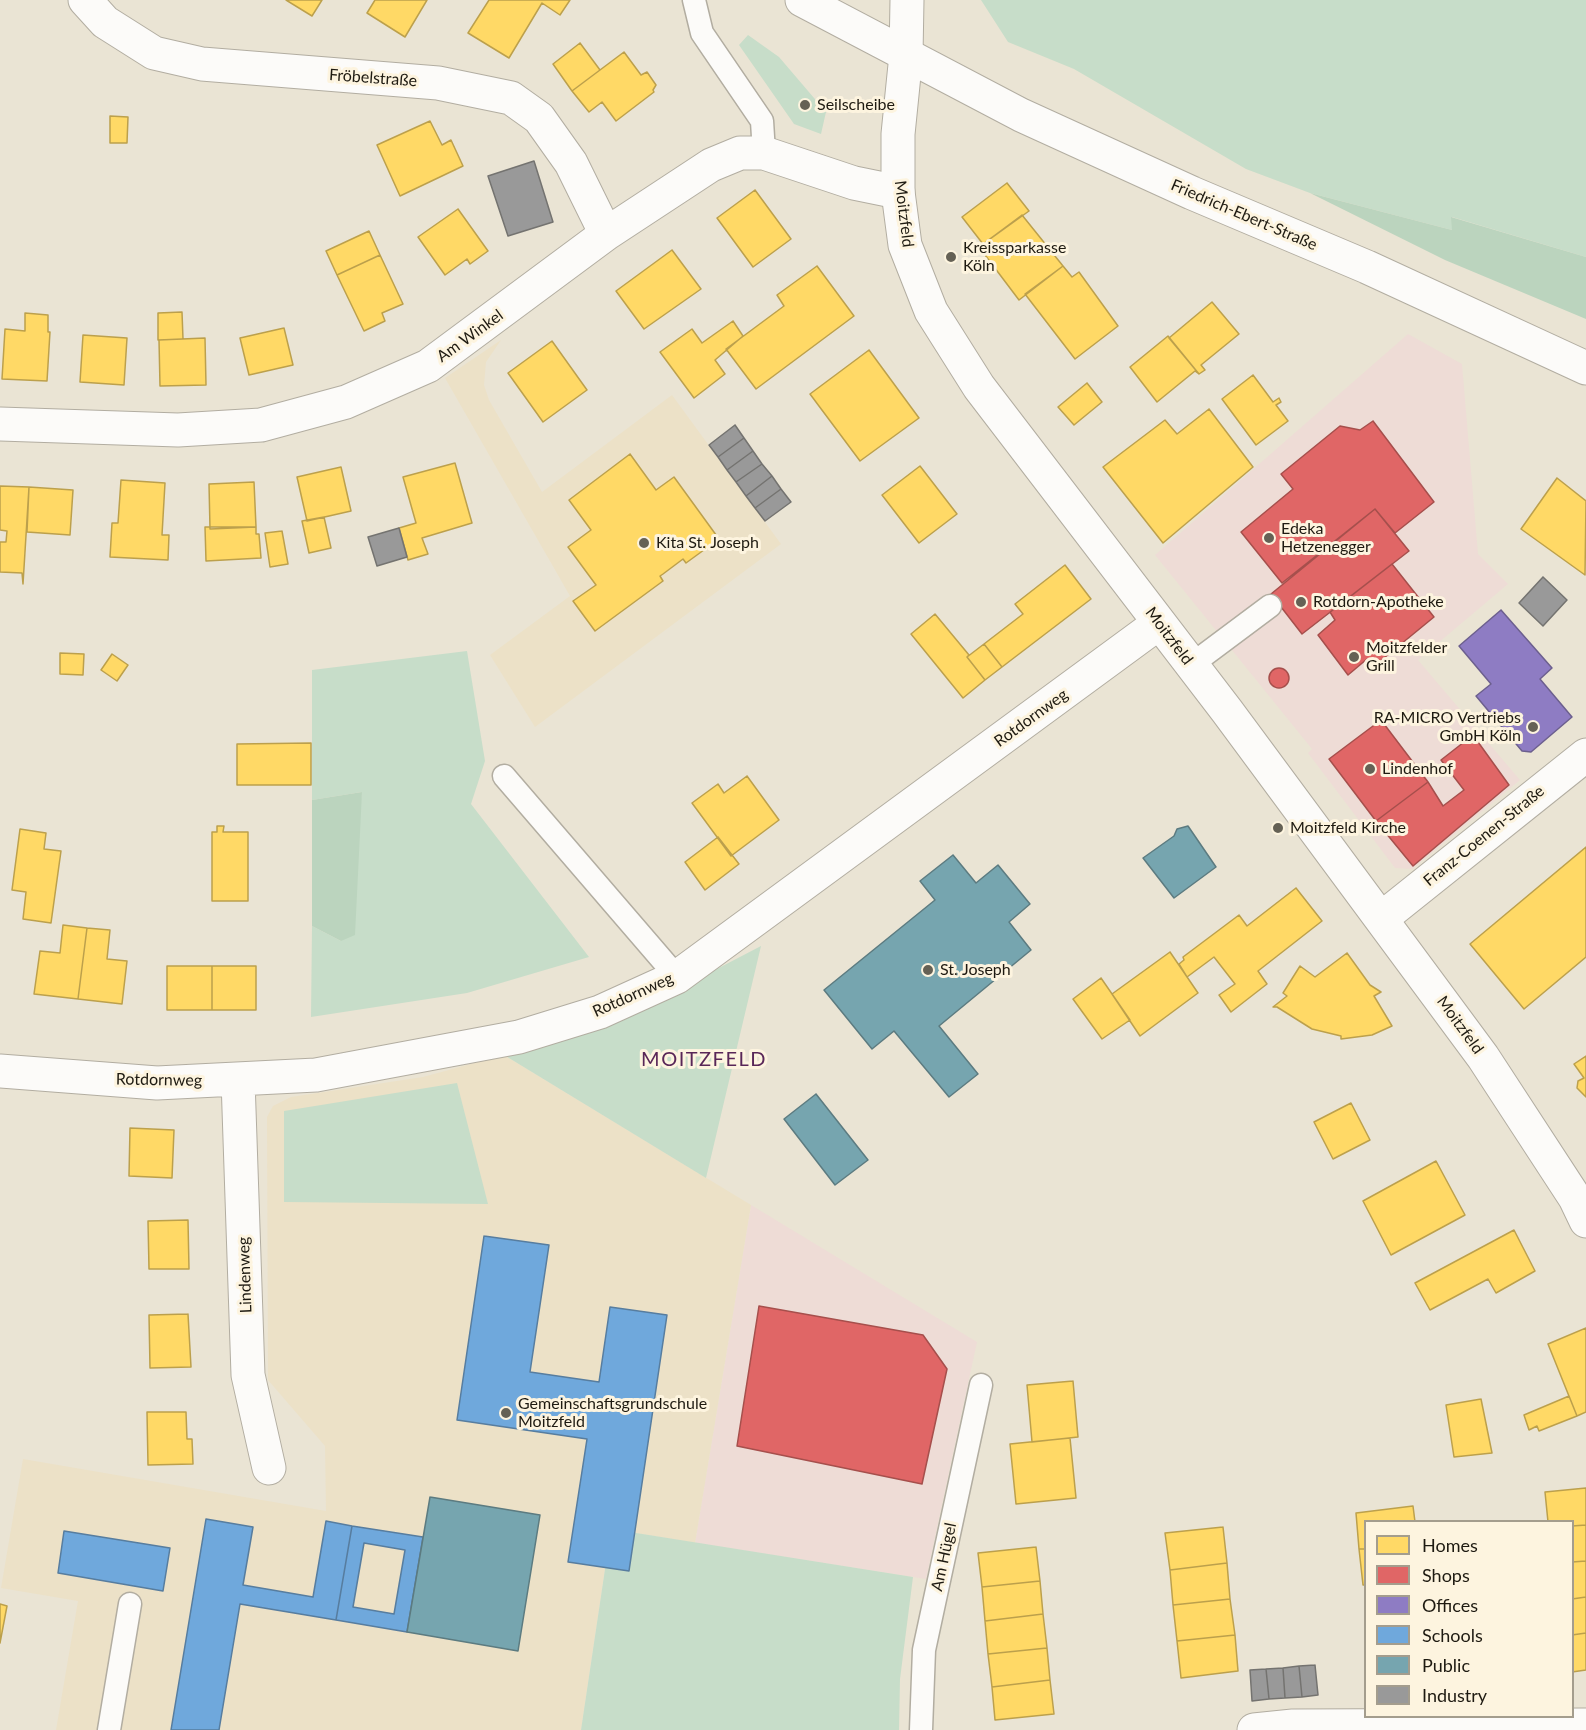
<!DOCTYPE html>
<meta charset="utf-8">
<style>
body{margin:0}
#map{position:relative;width:1586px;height:1730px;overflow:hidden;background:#eae4d4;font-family:Lato,sans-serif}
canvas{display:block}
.legend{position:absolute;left:1364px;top:1520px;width:210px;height:198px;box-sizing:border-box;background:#fdf4df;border:2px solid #a49d8d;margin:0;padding:8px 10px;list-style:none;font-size:18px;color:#1e1a11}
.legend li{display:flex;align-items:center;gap:12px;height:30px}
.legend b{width:30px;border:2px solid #a49d8d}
</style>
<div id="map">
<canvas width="1586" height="1730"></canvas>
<ul class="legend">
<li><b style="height:16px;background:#ffd966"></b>Homes</li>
<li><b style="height:16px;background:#e06666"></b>Shops</li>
<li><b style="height:16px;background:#8e7cc3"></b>Offices</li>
<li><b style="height:16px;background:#6fa8dc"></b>Schools</li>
<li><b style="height:16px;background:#76a5af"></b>Public</li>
<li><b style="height:16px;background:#999"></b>Industry</li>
</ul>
</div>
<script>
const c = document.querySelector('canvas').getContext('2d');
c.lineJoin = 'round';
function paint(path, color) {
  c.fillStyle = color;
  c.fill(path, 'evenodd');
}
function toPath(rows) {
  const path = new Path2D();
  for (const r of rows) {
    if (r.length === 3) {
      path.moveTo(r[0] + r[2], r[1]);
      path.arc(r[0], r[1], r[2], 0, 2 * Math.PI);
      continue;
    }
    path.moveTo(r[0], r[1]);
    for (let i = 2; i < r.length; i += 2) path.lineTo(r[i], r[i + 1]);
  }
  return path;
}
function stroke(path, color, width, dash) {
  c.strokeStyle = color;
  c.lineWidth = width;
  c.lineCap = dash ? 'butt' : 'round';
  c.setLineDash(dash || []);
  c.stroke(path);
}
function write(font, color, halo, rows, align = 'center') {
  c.font = font + ' Lato,sans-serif';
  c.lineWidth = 6;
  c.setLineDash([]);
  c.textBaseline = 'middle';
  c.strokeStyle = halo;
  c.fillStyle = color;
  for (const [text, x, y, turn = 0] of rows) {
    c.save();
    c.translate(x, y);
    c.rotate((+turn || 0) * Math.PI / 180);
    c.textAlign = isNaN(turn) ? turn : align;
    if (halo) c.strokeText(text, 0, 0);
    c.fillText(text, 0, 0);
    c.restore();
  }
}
const commercial = toPath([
 [1408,334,1462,364,1478,554,1508,584,1418,660,1520,780,1412,869,1395,868,1308,753,1312,749,1155,555],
 [751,1205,977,1342,926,1579,695,1543]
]);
const built = toPath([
 [501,340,486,362,484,385,489,400,542,492,672,395,781,544,535,727,490,655,570,596,445,378],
 [504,1055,751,1205,695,1543,611,1529,581,1730,56,1730,78,1601,1,1588,23,1459,326,1511,325,1446,268,1380,267,1117,273,1106,291,1097,423,1077]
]);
const green = toPath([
 [981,0,1586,0,1586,257,1452,217,1452,230,1310,193,1246,169,1074,69,1008,42],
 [748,35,779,57,826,112,821,134,794,124,739,45],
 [467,651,485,761,471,804,589,957,467,993,311,1017,312,926,341,941,362,792,312,800,312,670],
 [761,946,706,1178,504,1055,615,1022],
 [457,1083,488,1204,284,1202,284,1111],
 [611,1529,913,1577,900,1679,899,1730,581,1730]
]);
const forest = toPath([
 [1310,193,1452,230,1451,217,1586,257,1586,319,1445,260],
 [362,792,355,935,341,941,312,926,312,800]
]);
const homes = toPath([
 [286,0,322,0,312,16,286,0],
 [375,0,427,0,405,37,367,13,375,0],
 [489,0,570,0,560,15,542,3,509,58,468,33,489,0],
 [580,43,600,70,572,91,553,64,580,43],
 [624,52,641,75,647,72,656,85,653,90,654,92,616,121,602,102,589,112,572,91,624,52],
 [110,116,128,117,127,143,110,143,110,116],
 [430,121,442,145,451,140,463,166,400,196,377,145,430,121],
 [1007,183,1029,211,979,247,983,244,962,217,1007,183],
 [755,190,791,239,753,267,717,218,755,190],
 [458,209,488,251,470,264,467,259,445,275,418,237,458,209],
 [1022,215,1063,266,1019,300,979,247,1022,215],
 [369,231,380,255,337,275,326,251,369,231],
 [672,250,701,289,644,329,616,291,672,250],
 [380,255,403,304,382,313,385,321,364,331,337,275,380,255],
 [817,266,854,316,756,389,726,349,784,306,777,295,817,266],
 [1063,266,1072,277,1079,272,1118,326,1075,359,1025,294,1063,266],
 [1212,302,1239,334,1201,365,1205,370,1199,374,1169,338,1212,302],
 [182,312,183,339,158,340,158,313,182,312],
 [25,313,48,315,48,332,50,332,47,381,2,379,5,329,25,331,25,313],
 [733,321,743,336,715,360,725,374,694,398,660,352,692,329,702,343,733,321],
 [284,328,293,365,249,375,240,338,284,328],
 [83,335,127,338,124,385,80,382,83,335],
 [1168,336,1199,374,1195,371,1157,402,1130,367,1168,336],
 [205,338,206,385,160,386,159,340,205,338],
 [552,341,587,390,543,422,508,373,552,341],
 [869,350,919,418,860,461,810,394,869,350],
 [1253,375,1273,402,1279,398,1281,402,1276,405,1288,421,1256,445,1222,399,1253,375],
 [1087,383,1102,402,1074,425,1058,407,1087,383],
 [1209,409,1253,467,1163,543,1103,467,1165,420,1177,434,1209,409],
 [630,454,656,490,674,477,719,539,686,563,683,559,663,574,660,576,663,581,595,631,573,601,596,585,568,547,591,530,569,500,630,454],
 [455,463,472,523,422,538,428,554,408,560,399,528,416,523,403,477,455,463],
 [920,466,957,514,919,543,882,495,920,466],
 [341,467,351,511,307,521,297,477,341,467],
 [1557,478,1586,501,1585,575,1521,529,1557,478],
 [121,480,165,483,162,535,169,535,168,560,110,557,112,523,118,523,121,480],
 [254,482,256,527,210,529,209,484,254,482],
 [0,486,29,487,23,584,22,573,0,572,0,542,6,542,7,531,0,530,0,486],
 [29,487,73,490,70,535,27,532,29,487],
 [324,517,331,548,309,553,302,521,324,517],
 [205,527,256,527,256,534,259,534,261,558,206,561,205,527],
 [282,531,288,564,270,567,265,533,282,531],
 [1065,565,1091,599,1002,667,984,644,1023,614,1015,604,1065,565],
 [935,614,969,655,967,657,985,680,963,698,911,634,935,614],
 [984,644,1002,667,985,680,967,657,984,644],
 [60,653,84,654,83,675,60,674,60,653],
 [112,654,128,665,117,681,101,670,112,654],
 [311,743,311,785,237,785,237,744,311,743],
 [747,776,779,820,731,856,692,803,718,784,724,793,747,776],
 [217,826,224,826,223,832,248,832,248,901,212,901,212,832,217,832,217,826],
 [20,829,46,833,44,849,61,851,51,923,23,919,26,892,12,890,20,829],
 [718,837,739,864,705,890,685,862,718,837],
 [1586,847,1586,957,1524,1009,1470,944,1586,847],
 [1296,888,1322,921,1258,971,1267,984,1231,1012,1219,995,1235,984,1214,957,1187,977,1179,964,1184,960,1183,957,1239,915,1247,926,1296,888],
 [63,925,87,928,78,999,34,994,40,951,60,953,63,925],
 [87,928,110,930,107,959,127,961,122,1004,78,999,87,928],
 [1170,952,1198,993,1140,1036,1112,994,1170,952],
 [1347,953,1370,985,1381,992,1374,996,1392,1026,1372,1035,1341,1039,1341,1036,1312,1029,1277,1007,1273,1007,1287,996,1283,993,1300,966,1315,977,1347,953],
 [167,966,212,966,212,1010,167,1010,167,966],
 [212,966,256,966,256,1010,212,1010,212,966],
 [1101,978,1130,1020,1102,1039,1073,999,1101,978],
 [1586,1056,1586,1097,1577,1088,1578,1081,1584,1078,1574,1064,1586,1056],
 [1351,1103,1370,1140,1333,1159,1314,1122,1351,1103],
 [130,1128,174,1130,172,1178,129,1176,130,1128],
 [1436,1161,1465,1215,1391,1255,1363,1201,1436,1161],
 [188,1220,189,1269,149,1269,148,1221,188,1220],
 [1514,1230,1535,1271,1496,1293,1488,1279,1430,1310,1415,1283,1514,1230],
 [188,1314,191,1367,150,1368,149,1315,188,1314],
 [1586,1328,1586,1412,1577,1416,1548,1344,1586,1328],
 [1073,1381,1078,1437,1032,1442,1027,1385,1073,1381],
 [1569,1396,1577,1416,1539,1431,1537,1426,1529,1430,1524,1415,1569,1396],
 [1481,1399,1492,1453,1454,1457,1446,1405,1481,1399],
 [147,1412,186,1412,187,1439,192,1439,193,1464,148,1465,147,1412],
 [1070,1438,1076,1498,1016,1504,1010,1444,1070,1438],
 [1586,1488,1586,1525,1572,1526,1572,1522,1548,1522,1545,1492,1586,1488],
 [1413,1506,1415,1522,1366,1522,1366,1549,1359,1549,1356,1513,1413,1506],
 [1586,1525,1586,1561,1572,1562,1572,1526,1586,1525],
 [1223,1527,1227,1563,1170,1570,1165,1533,1223,1527],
 [1036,1547,1040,1581,982,1587,978,1553,1036,1547],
 [1359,1549,1366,1549,1366,1585,1363,1585,1359,1549],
 [1586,1561,1586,1597,1572,1599,1572,1562,1586,1561],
 [1227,1563,1230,1599,1173,1605,1170,1570,1227,1563],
 [1040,1581,1043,1614,985,1621,982,1587,1040,1581],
 [1586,1597,1586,1633,1572,1635,1572,1599,1586,1597],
 [1230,1599,1235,1635,1177,1641,1173,1605,1230,1599],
 [0,1604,7,1606,0,1643,0,1604],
 [1043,1614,1047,1648,988,1654,985,1621,1043,1614],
 [1586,1633,1586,1670,1572,1672,1572,1635,1586,1633],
 [1235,1635,1238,1671,1181,1678,1177,1641,1235,1635],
 [1047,1648,1050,1680,992,1687,988,1654,1047,1648],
 [1050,1680,1054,1714,995,1720,992,1687,1050,1680]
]);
const shops = toPath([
 [1373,421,1434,502,1395,533,1375,509,1282,583,1241,532,1293,489,1281,474,1340,426,1360,430,1373,421],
 [1375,509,1409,551,1302,634,1271,594,1375,509],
 [1392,564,1434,617,1373,667,1367,659,1348,675,1318,635,1335,620,1330,612,1392,564],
 [1279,678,10],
 [1381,720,1428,782,1376,821,1329,759,1381,720],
 [1473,735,1509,785,1413,866,1376,821,1428,782,1443,806,1464,790,1441,760,1473,735],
 [759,1306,923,1335,947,1369,922,1484,737,1446,759,1306]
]);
const offices = toPath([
 [1501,610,1552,668,1540,679,1572,717,1531,752,1522,751,1476,696,1491,684,1459,646,1501,610]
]);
const schools = toPath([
 [484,1236,549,1245,530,1372,599,1382,610,1307,667,1315,629,1571,568,1562,587,1439,457,1420,484,1236],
 [206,1519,253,1527,243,1585,313,1597,326,1521,352,1526,336,1620,240,1604,219,1730,171,1730,206,1519],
 [352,1526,423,1537,407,1632,336,1620,352,1526],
 [364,1543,405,1550,394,1614,353,1607,364,1543],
 [64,1531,170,1548,163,1591,58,1573,64,1531]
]);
const public = toPath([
 [1188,826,1216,867,1174,898,1143,858,1174,836,1177,829,1188,826],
 [953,855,976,883,998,865,1030,904,1009,922,1031,950,939,1026,978,1074,949,1097,894,1031,872,1049,824,990,935,900,920,881,953,855],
 [816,1094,868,1160,835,1185,784,1119,816,1094],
 [430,1497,540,1515,518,1651,407,1632,430,1497]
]);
const industry = toPath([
 [534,161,553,222,508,236,488,176,534,161],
 [735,425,744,438,718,457,709,445,735,425],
 [744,438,753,451,727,470,718,457,744,438],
 [753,451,762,464,736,482,727,470,753,451],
 [762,464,772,476,746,496,736,482,762,464],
 [772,476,781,489,755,508,746,496,772,476],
 [781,489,791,502,765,521,755,508,781,489],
 [399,528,407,557,377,566,368,537,399,528],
 [1543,577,1567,600,1543,626,1519,603,1543,577],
 [1315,1665,1318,1695,1302,1697,1299,1666,1315,1665],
 [1299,1666,1302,1697,1285,1698,1283,1668,1299,1666],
 [1283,1668,1285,1698,1269,1699,1266,1669,1283,1668],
 [1266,1669,1269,1699,1252,1701,1250,1670,1266,1669]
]);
const service = toPath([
 [694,0,702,33,762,121,764,153],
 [1191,665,1270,606],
 [504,776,677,977],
 [109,1730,130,1604],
 [921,1730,924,1650,981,1385]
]);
const minor = toPath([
 [85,0,105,22,154,53,202,64,438,83,511,98,539,118,571,163,606,234],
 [0,424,178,430,261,425,346,402,428,366,606,234,711,165,740,153,764,153,854,183,898,192],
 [1382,918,1586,755],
 [0,1071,157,1083,316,1075,519,1037,600,1012,677,977,1159,623],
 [238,1080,248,1375,269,1468],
 [1254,1730,1293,1726,1586,1725]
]);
const tertiary = toPath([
 [906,55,907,0]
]);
const secondary = toPath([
 [802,0,1021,115,1192,193,1367,267,1586,368],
 [906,55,898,134,898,192,905,245,931,311,979,387,1227,711,1483,1057,1575,1198,1586,1221]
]);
const markers = [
 [805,105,6,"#656155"],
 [951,257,6,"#656155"],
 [1269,538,6,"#656155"],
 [644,543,6,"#656155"],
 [1301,602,6,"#656155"],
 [1354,657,6,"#656155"],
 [1533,727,6,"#656155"],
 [1370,769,6,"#656155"],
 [1278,828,6,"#656155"],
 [928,970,6,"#656155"],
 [506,1413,6,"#656155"]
];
const streetNames = [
 ["Fröbelstraße",373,78,4],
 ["Moitzfeld",904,214,83],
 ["Friedrich-Ebert-Straße",1244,215,23],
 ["Am Winkel",470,336,-36],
 ["Moitzfeld",1169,636,53],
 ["Rotdornweg",1031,718,-36],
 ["Franz-Coenen-Straße",1484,836,-39],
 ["Rotdornweg",633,995,-24],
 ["Moitzfeld",1460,1025,54],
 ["Rotdornweg",159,1080,1],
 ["Lindenweg",245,1275,-92],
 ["Am Hügel",944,1557,-78]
];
const poiNames = [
 ["Seilscheibe",817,105],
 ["Kreissparkasse",963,248],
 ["Köln",963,266],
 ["Edeka",1281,529],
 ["Hetzenegger",1281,547],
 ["Kita St. Joseph",656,543],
 ["Rotdorn-Apotheke",1313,602],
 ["Moitzfelder",1366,648],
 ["Grill",1366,666],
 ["RA-MICRO Vertriebs",1521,718,"right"],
 ["GmbH Köln",1521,736,"right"],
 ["Lindenhof",1382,769],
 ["Moitzfeld Kirche",1290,828],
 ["St. Joseph",940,970],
 ["Gemeinschaftsgrundschule",518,1404],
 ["Moitzfeld",518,1422]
];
const quarterNames = [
 ["MOITZFELD",704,1060]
];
paint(commercial, '#eedcd6');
paint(built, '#ece1c7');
paint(green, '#c7ddc9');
paint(forest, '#bbd4be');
paint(homes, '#ffd966');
stroke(homes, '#bca04c', 1.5);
paint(shops, '#e06666');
stroke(shops, '#a64f4c', 1.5);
paint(offices, '#8e7cc3');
stroke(offices, '#6c5f8e', 1.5);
paint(schools, '#6fa8dc');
stroke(schools, '#577d9f', 1.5);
paint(public, '#76a5af');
stroke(public, '#5c7b80', 1.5);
paint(industry, '#999');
stroke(industry, '#747370', 1.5);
stroke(service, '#b2ada1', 25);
stroke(minor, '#b2ada1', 35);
stroke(tertiary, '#b2ada1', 35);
stroke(secondary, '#b2ada1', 35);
stroke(service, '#fcfbf9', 22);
stroke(minor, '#fcfbf9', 33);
stroke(tertiary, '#fcfbf9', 33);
stroke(secondary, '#fcfbf9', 33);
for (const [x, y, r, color] of markers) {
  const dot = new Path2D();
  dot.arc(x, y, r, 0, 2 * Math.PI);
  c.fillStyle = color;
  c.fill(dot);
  stroke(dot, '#fdf4df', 2);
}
write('16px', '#1e1a11', '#fdf4df', streetNames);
write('16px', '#1e1a11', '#fdf4df', poiNames, 'left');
c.letterSpacing = '1.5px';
write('20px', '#592758', '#fdf4df', quarterNames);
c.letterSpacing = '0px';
</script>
